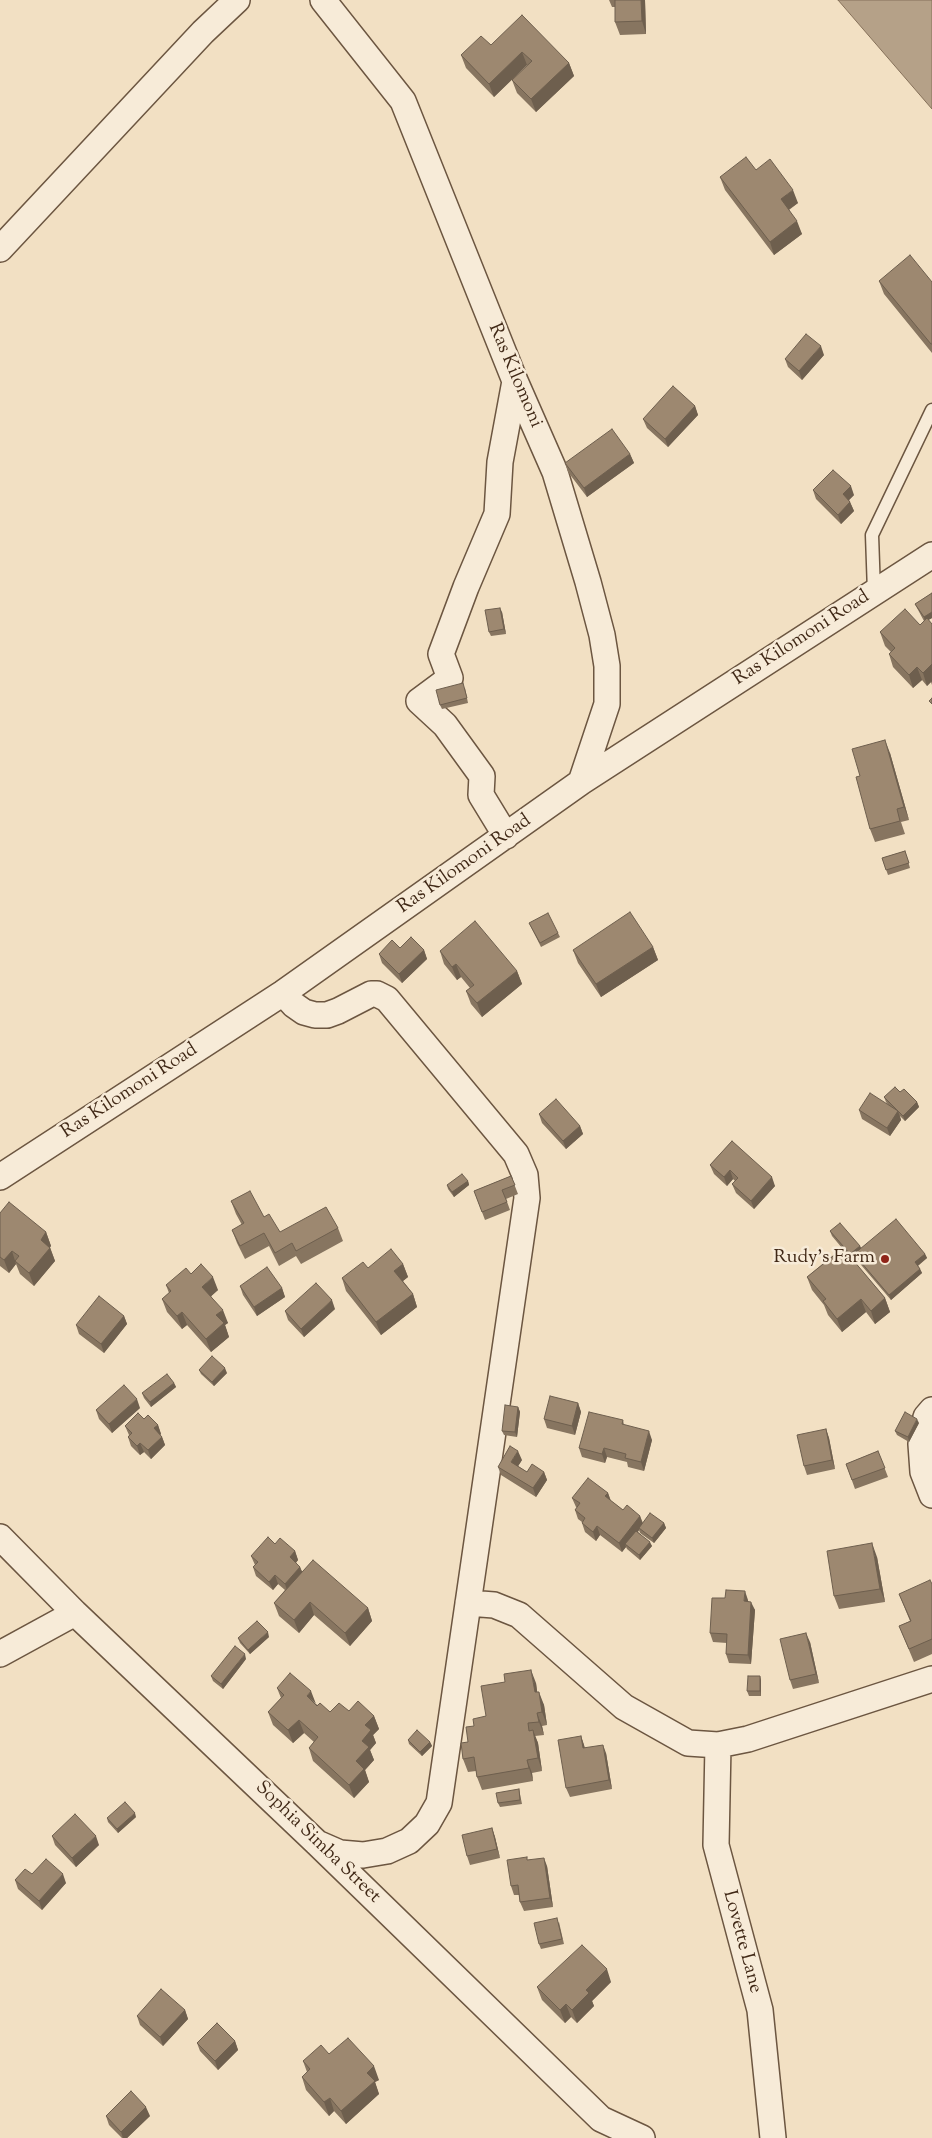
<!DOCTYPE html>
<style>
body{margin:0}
canvas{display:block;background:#f2e0c3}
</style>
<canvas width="932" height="2138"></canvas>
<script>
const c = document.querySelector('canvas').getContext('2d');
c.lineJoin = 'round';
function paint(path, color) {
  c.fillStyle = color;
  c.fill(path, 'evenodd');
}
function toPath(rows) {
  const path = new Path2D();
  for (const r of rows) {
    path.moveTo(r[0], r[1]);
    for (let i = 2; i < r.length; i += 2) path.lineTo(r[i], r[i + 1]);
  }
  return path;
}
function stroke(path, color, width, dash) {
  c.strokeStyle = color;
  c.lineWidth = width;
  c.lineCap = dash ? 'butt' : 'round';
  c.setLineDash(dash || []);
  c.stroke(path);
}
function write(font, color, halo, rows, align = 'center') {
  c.font = font + ' "Sorts Mill Goudy",serif';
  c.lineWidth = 5;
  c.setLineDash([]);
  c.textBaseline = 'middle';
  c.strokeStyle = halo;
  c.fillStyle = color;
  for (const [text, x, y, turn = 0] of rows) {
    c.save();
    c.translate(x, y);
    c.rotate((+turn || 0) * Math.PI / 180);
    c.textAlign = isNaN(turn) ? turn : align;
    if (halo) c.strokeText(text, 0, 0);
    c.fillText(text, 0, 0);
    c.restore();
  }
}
const water = toPath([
 [838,0,932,0,932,109,838,0]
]);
const lane = toPath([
 [874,592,872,535,932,410]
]);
const street = toPath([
 [323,0,403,101,515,381,555,472,588,582,602,635,607,666,607,704,581,782],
 [0,249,203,32,237,0],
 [506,836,481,795,482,776,445,725,419,701,450,678,441,654,466,587,497,514,500,462,515,381],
 [283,993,294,1005,304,1012,315,1015,327,1015,338,1011,371,994,377,994,387,999,516,1154,525,1175,527,1198,439,1803,427,1824,409,1841,387,1851,363,1855,340,1853,317,1843],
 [0,1177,283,993,581,782,932,555],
 [932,1410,926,1417,921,1444,923,1472,932,1495],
 [0,1537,75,1613,317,1843,601,2119,642,2138],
 [468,1603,494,1605,519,1615,624,1707,688,1743,718,1745,748,1739,932,1679],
 [0,1654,75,1613],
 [718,1745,716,1845,760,2010,773,2138]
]);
const wall = toPath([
 [609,0,645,0,646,34,620,35,615,22,615,7,612,7],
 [491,45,569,63,574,76,536,112,517,93,512,80,528,65,527,65,494,97,466,68,461,55],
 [756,170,798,203,789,210,802,234,774,255,725,190,720,177],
 [879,281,932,282,932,353,884,294],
 [824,355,802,380,788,367,785,359],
 [695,406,698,415,668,447,647,428,643,419],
 [630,454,634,463,587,497,568,472,565,463],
 [813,490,854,495,849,500,850,502,854,511,841,524,816,499],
 [932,593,932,618,928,620,932,624,932,685,931,682,927,686,922,680,913,688,893,667,889,654,891,652,885,646,880,632,920,625,924,621,917,608,915,604],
 [502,612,506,634,491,636,489,632],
 [465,688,468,703,442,709,440,705],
 [890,753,909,820,901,822,905,834,875,842,870,829,860,776],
 [905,851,910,868,888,875,882,858],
 [529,923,558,933,560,937,541,947],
 [653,947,658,960,601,997,578,963,573,950],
 [424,950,427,959,402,983,382,963,379,954],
 [440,951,517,971,522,984,482,1017,471,1004,466,991,470,988,461,977,457,980,444,964],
 [900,1092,917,1102,919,1107,905,1121,900,1116,901,1120,890,1136,862,1119,859,1110,889,1106,886,1102,884,1097],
 [539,1114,580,1126,583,1134,566,1149,542,1123],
 [732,1141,775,1186,754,1209,736,1193,732,1184,735,1181,733,1179,727,1186,714,1174,710,1165],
 [511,1176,518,1194,506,1199,510,1210,485,1220,474,1191],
 [468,1181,469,1185,454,1197,448,1189,447,1185],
 [231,1201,264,1217,280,1232,338,1228,343,1241,301,1264,296,1256,279,1266,269,1246,245,1259,237,1243,232,1230,242,1225,236,1214],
 [0,1213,46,1232,51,1246,50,1247,55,1261,34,1286,20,1274,16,1264,9,1273,0,1266],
 [830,1231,860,1246,861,1248,925,1254,927,1258,918,1266,920,1269,922,1273,891,1300,856,1259,855,1256,852,1259,885,1298,890,1312,875,1324,866,1312,842,1332,828,1315,824,1305,812,1290,807,1277,842,1248,832,1236],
 [403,1264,408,1277,403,1281,413,1294,417,1307,381,1335,346,1291,342,1278],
 [191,1274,218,1290,211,1296,228,1323,225,1325,229,1337,211,1352,187,1325,182,1329,167,1312,162,1299,169,1293,166,1285],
 [240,1286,282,1288,285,1297,257,1316,243,1295],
 [335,1309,304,1337,288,1320,285,1311],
 [124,1316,127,1324,104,1353,79,1334,76,1325],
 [199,1370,227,1373,214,1386,201,1374],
 [174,1383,176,1387,151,1407,144,1398,142,1393],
 [578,1403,581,1412,575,1435,547,1428,544,1419],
 [518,1407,520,1412,517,1437,504,1435,502,1431],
 [140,1408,112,1433,99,1419,96,1410],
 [144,1419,158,1425,161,1434,160,1435,162,1437,165,1445,151,1459,144,1452,140,1455,131,1446,128,1437,129,1435,125,1426],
 [623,1420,624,1425,652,1440,644,1471,628,1467,627,1462,607,1457,605,1463,582,1457,579,1448],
 [919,1423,909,1442,897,1435,895,1431],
 [826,1429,829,1438,835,1469,807,1475,804,1466],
 [878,1451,888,1477,855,1489,846,1464],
 [522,1460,518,1466,527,1472,544,1472,547,1480,536,1497,501,1475,498,1467],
 [608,1493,611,1501,623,1510,640,1516,643,1523,664,1523,666,1528,654,1543,640,1533,639,1530,638,1532,652,1546,640,1560,627,1549,626,1547,622,1552,600,1535,596,1541,585,1532,582,1523,582,1522,578,1519,575,1510,577,1507,576,1507,572,1498],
 [275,1544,295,1551,298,1560,296,1563,300,1567,302,1572,368,1608,372,1621,350,1646,314,1615,299,1633,279,1616,274,1603,285,1590,278,1584,273,1590,256,1576,253,1567,255,1565,251,1556],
 [877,1557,885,1602,839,1609,834,1596],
 [932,1584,932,1654,914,1662,899,1626,910,1621,899,1594],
 [748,1600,748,1601,755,1610,751,1664,729,1663,726,1654,727,1643,713,1642,710,1633],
 [269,1637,250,1654,240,1643,238,1638],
 [810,1642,819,1683,793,1689,790,1680],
 [246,1659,223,1689,213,1681,211,1676],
 [760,1676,761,1681,761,1696,749,1696,747,1691],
 [536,1683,537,1692,544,1705,547,1725,542,1726,544,1735,535,1736,538,1743,542,1771,532,1773,533,1781,482,1790,477,1777,476,1771,468,1772,463,1759,468,1742,474,1726,486,1716],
 [277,1688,316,1704,330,1712,349,1711,374,1716,379,1729,373,1735,376,1743,370,1750,374,1760,365,1770,369,1782,354,1798,313,1761,309,1748,314,1742,304,1733,293,1743,273,1725,268,1712,281,1698],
 [581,1736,585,1748,606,1753,612,1789,570,1797,566,1788],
 [408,1740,430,1742,432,1746,422,1756,409,1744],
 [519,1789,522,1804,500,1807,498,1803],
 [136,1817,118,1833,108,1822,107,1818],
 [492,1828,495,1837,500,1858,470,1865,467,1856],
 [52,1836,99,1845,76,1867,55,1845],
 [528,1860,547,1866,553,1907,524,1911,520,1902,519,1895,514,1895,511,1886],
 [32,1874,66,1883,42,1910,18,1889,15,1880],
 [559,1922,564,1944,541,1949,539,1944],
 [611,1982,592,2001,594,2006,577,2023,571,2017,565,2023,542,2000,537,1987],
 [185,2010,188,2019,163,2046,140,2025,137,2016],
 [235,2041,238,2050,218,2070,200,2051,197,2043],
 [329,2054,379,2080,375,2082,379,2094,346,2124,334,2111,329,2116,306,2090,302,2077,307,2072,303,2061],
 [106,2116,150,2116,127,2138,122,2138,109,2125]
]);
const shadedWall = toPath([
 [641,0,645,0,646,34,642,21],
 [522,52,527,65,494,97,489,84],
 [569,63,574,76,536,112,531,99],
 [793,190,798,203,785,212,781,199],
 [797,221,802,234,774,255,770,242],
 [821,346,824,355,802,380,799,371],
 [695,406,698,415,668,447,665,439],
 [630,454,634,463,587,497,584,488],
 [851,486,854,495,846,503,843,494],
 [850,502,854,511,841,524,838,515],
 [500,608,502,612,506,634,504,629],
 [932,612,932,618,925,622,924,617],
 [932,664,932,682,930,681,931,682,927,686,923,673],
 [917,667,922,680,913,688,909,675],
 [885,740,890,753,909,820,904,807],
 [653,947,658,960,601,997,596,984],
 [424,950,427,959,402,983,399,974],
 [456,964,461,977,457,980,452,967],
 [517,971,522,984,482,1017,477,1003],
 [917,1102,919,1107,905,1121,903,1116],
 [898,1111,901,1120,890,1136,887,1128],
 [580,1126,583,1134,566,1149,563,1141],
 [730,1170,733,1179,727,1186,724,1177],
 [772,1177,775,1186,754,1209,751,1201],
 [468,1181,469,1185,454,1197,452,1192],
 [46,1232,51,1246,45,1253,41,1240],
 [860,1246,862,1250,854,1254,855,1256,852,1259,850,1254],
 [50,1248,55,1261,34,1286,29,1273],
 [12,1251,16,1264,9,1273,4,1260],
 [925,1254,927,1258,916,1267,915,1262],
 [403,1264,408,1277,399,1284,394,1271],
 [920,1269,922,1273,891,1300,889,1295],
 [213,1277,218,1290,207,1300,202,1287],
 [282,1288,285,1297,257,1316,254,1307],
 [413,1294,417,1307,381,1335,376,1322],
 [885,1298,890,1312,875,1324,871,1311],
 [861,1299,866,1312,842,1332,837,1319],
 [332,1300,335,1309,304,1337,301,1329],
 [223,1310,228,1323,225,1325,229,1337,211,1352,206,1339,216,1315],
 [182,1312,187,1325,182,1329,177,1316],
 [124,1316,127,1324,104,1353,101,1344],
 [225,1368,227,1373,214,1386,212,1382],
 [174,1383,176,1387,151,1407,150,1402],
 [137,1399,140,1408,112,1433,109,1424],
 [578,1403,581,1412,575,1435,572,1426],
 [518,1407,520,1412,517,1437,515,1432],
 [917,1419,919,1423,909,1442,908,1437],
 [158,1425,161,1434,158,1437,154,1428],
 [826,1429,829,1438,835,1469,832,1460],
 [649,1431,652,1440,644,1471,641,1462],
 [162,1437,165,1445,151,1459,148,1450],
 [140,1443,144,1452,140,1455,137,1446],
 [604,1448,607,1457,605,1463,602,1454],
 [518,1451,522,1460,515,1471,511,1462],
 [544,1472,547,1480,536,1497,533,1488],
 [608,1493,611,1502,605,1496],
 [640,1516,643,1525,639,1528,639,1530,627,1546,625,1544,626,1547,622,1552,619,1543],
 [664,1523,666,1528,654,1543,652,1538],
 [597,1526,600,1535,596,1541,593,1532],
 [650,1542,652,1546,640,1560,639,1555],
 [872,1543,877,1557,885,1602,880,1589],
 [295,1551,298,1560,293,1566,290,1557],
 [300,1567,304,1576,288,1593,285,1584],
 [275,1575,278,1584,273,1590,269,1582],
 [745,1591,748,1600,748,1610,744,1601],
 [310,1602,314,1615,299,1633,294,1620],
 [751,1602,755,1610,751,1664,748,1655],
 [368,1608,372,1621,350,1646,345,1633],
 [268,1632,269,1637,250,1654,248,1650],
 [806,1633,810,1642,819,1683,816,1674],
 [245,1654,246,1659,223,1689,221,1684],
 [531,1670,536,1683,539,1705,535,1692],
 [760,1676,761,1681,761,1696,760,1691],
 [311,1691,316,1704,307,1696],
 [539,1692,544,1705,547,1725,542,1712],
 [537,1713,542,1726,544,1735,539,1722],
 [374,1716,379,1729,373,1735,376,1743,370,1750,374,1760,365,1770,369,1782,354,1798,349,1785,362,1741,365,1725],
 [299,1720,304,1733,293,1743,288,1730],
 [533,1730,538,1743,542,1771,538,1758],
 [581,1736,584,1745,586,1757,583,1748],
 [430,1742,432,1746,422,1756,420,1752],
 [603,1745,606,1753,612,1789,609,1780],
 [527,1760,532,1773,533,1781,529,1768],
 [135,1813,136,1817,118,1833,117,1829],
 [492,1828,495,1837,500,1858,497,1849],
 [96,1836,99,1845,76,1867,72,1858],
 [544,1858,547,1866,553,1907,550,1898],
 [63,1874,66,1883,42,1910,39,1901],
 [607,1969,611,1982,592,2001,594,2006,577,2023,572,2010,586,1990],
 [566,2004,571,2017,565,2023,560,2010],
 [185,2010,188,2019,163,2046,160,2037],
 [235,2041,238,2050,218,2070,215,2061],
 [374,2066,379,2080,375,2082,379,2094,346,2124,341,2111,367,2073],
 [330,2098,334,2111,329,2116,324,2102],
 [146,2107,150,2116,127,2138,123,2138,121,2132]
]);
const building = toPath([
 [615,0,641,0,642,21,615,22,615,0],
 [522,15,569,63,531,99,512,80,532,61,522,52,489,84,461,55,481,36,491,45,522,15],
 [746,157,756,170,770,159,793,190,781,199,797,221,770,242,720,177,746,157],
 [910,255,932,282,932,344,931,344,879,281,910,255],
 [806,334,821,346,799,371,785,359,806,334],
 [673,386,695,406,665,439,643,419,673,386],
 [612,429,630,454,584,488,565,463,612,429],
 [833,470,851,486,843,494,850,502,838,515,813,490,833,470],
 [932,593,932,612,924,617,915,604,932,593],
 [500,608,504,629,489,632,485,610,500,608],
 [905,609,920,625,927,618,932,624,932,664,923,673,917,667,909,675,889,654,895,648,880,632,905,609],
 [463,683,467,698,440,705,436,690,463,683],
 [932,698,932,704,929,701,932,698],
 [885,740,904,807,897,809,900,821,870,829,856,777,860,776,852,749,885,740],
 [905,851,909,863,886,870,882,858,905,851],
 [630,912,653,947,596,984,573,950,630,912],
 [548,913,558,933,540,943,529,923,548,913],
 [475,921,517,971,477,1003,466,991,474,985,456,964,452,967,440,951,475,921],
 [411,937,424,950,399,974,379,954,392,940,400,948,411,937],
 [895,1087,900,1092,904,1089,917,1102,903,1116,884,1097,895,1087],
 [870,1093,898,1111,887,1128,859,1110,870,1093],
 [556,1099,580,1126,563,1141,539,1114,556,1099],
 [732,1141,772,1177,751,1201,732,1184,738,1178,730,1170,724,1177,710,1165,732,1141],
 [462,1174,468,1181,452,1192,447,1185,462,1174],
 [511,1176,515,1185,502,1190,507,1202,482,1212,474,1191,511,1176],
 [250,1191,264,1217,269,1214,280,1232,326,1207,338,1228,296,1251,292,1243,275,1253,264,1233,240,1246,232,1230,244,1223,231,1201,250,1191],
 [9,1202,46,1232,41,1240,50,1248,29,1273,15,1261,19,1256,12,1251,4,1260,0,1257,0,1213,9,1202],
 [896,1219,925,1254,915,1262,920,1269,889,1295,854,1254,896,1219],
 [840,1223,860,1246,850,1254,830,1231,840,1223],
 [843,1248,885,1298,871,1311,861,1299,837,1319,823,1301,826,1299,807,1277,843,1248],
 [391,1249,403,1264,394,1271,413,1294,376,1322,342,1278,363,1262,368,1268,391,1249],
 [201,1264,213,1277,202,1287,223,1310,216,1315,224,1323,206,1339,182,1312,177,1316,162,1299,171,1291,166,1285,186,1268,191,1274,201,1264],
 [267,1267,282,1288,254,1307,240,1286,267,1267],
 [316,1283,332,1300,301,1329,285,1311,316,1283],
 [99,1296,124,1316,101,1344,76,1325,99,1296],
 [212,1356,225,1368,212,1382,199,1370,212,1356],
 [167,1374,174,1383,150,1402,142,1393,167,1374],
 [124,1385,137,1399,109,1424,96,1410,124,1385],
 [550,1396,578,1403,572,1426,544,1419,550,1396],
 [505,1405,518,1407,515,1432,502,1431,505,1405],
 [589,1412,623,1420,622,1424,649,1431,641,1462,625,1458,626,1454,604,1448,602,1454,579,1448,589,1412],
 [905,1412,917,1419,908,1437,895,1431,905,1412],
 [138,1413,144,1419,148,1415,158,1425,154,1428,162,1437,148,1450,140,1443,137,1446,128,1437,132,1433,125,1426,138,1413],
 [826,1429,832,1460,804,1466,797,1435,826,1429],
 [510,1446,518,1451,511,1462,527,1472,532,1464,544,1472,533,1488,498,1467,510,1446],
 [878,1451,885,1468,852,1480,846,1464,878,1451],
 [588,1478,608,1493,605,1496,623,1510,627,1505,640,1516,619,1543,597,1526,593,1532,582,1523,585,1518,575,1510,580,1503,572,1498,588,1478],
 [650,1513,664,1523,652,1538,639,1528,650,1513],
 [636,1531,650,1542,639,1555,625,1544,636,1531],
 [268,1537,275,1544,280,1538,295,1551,290,1557,300,1567,285,1584,275,1575,269,1582,253,1567,258,1562,251,1556,268,1537],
 [872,1543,880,1589,834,1596,827,1551,872,1543],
 [313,1560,368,1608,345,1633,310,1602,294,1620,274,1603,313,1560],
 [930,1580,932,1584,932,1639,909,1649,899,1626,911,1621,899,1594,930,1580],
 [726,1590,745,1591,744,1601,751,1602,748,1655,726,1654,727,1634,710,1633,712,1598,725,1598,726,1590],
 [257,1621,268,1632,248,1650,238,1638,257,1621],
 [806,1633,816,1674,790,1680,780,1639,806,1633],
 [235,1646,245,1654,221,1684,211,1676,235,1646],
 [531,1670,535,1692,539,1692,542,1712,537,1713,539,1722,528,1723,529,1731,533,1730,538,1758,527,1760,529,1768,477,1777,474,1757,463,1759,461,1743,468,1742,466,1727,474,1726,473,1719,486,1716,481,1686,505,1682,504,1674,531,1670],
 [290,1673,311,1691,307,1696,317,1706,320,1703,330,1712,339,1703,349,1711,358,1701,374,1716,365,1725,371,1730,362,1741,369,1747,356,1761,364,1769,349,1785,309,1748,318,1737,299,1720,288,1730,268,1712,284,1695,277,1688,290,1673],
 [748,1676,760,1676,760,1691,747,1691,748,1676],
 [417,1730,430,1742,420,1752,408,1740,417,1730],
 [581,1736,583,1748,603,1745,609,1780,566,1788,558,1740,581,1736],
 [519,1789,520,1800,498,1803,496,1793,519,1789],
 [125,1802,135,1813,117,1829,107,1818,125,1802],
 [75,1814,96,1836,72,1858,52,1836,75,1814],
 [492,1828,497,1849,467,1856,462,1835,492,1828],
 [527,1857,527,1860,544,1858,550,1898,520,1902,518,1885,511,1886,507,1860,527,1857],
 [46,1859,63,1874,39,1901,15,1880,25,1869,32,1874,46,1859],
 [557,1918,562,1939,539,1944,534,1923,557,1918],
 [582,1945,607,1969,586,1990,589,1993,572,2010,566,2004,560,2010,537,1987,582,1945],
 [161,1989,185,2010,160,2037,137,2016,161,1989],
 [217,2023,235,2041,215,2061,197,2043,217,2023],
 [348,2038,374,2066,367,2073,375,2081,341,2111,330,2098,324,2102,302,2077,310,2069,303,2061,321,2045,329,2054,348,2038],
 [131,2091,146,2107,121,2132,106,2116,131,2091]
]);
const markers = [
 [885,1259,5,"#8f2418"]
];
const streetNames = [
 ["Ras Kilomoni",514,376,67],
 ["Ras Kilomoni Road",802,639,-33],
 ["Ras Kilomoni Road",465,865,-35],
 ["Ras Kilomoni Road",130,1092,-33],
 ["Sophia Simba Street",317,1843,44],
 ["Lovette Lane",741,1942,75]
];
const poiNames = [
 ["Rudy's Farm",875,1259]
];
paint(water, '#b5a188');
stroke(water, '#86715a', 1);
stroke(lane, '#6c5641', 15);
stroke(street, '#6c5641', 28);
stroke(lane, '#f7ebd8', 12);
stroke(street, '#f7ebd8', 25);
paint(wall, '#877560');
paint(shadedWall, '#6e5f4e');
paint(building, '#9d8870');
stroke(building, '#6e5f4e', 1);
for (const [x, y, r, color] of markers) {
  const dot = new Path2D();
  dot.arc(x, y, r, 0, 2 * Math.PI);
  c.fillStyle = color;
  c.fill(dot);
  stroke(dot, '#f7ebd8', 2);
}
write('19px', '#402816', '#f7ebd8', streetNames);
write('19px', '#402816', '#f7ebd8', poiNames, 'right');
</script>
